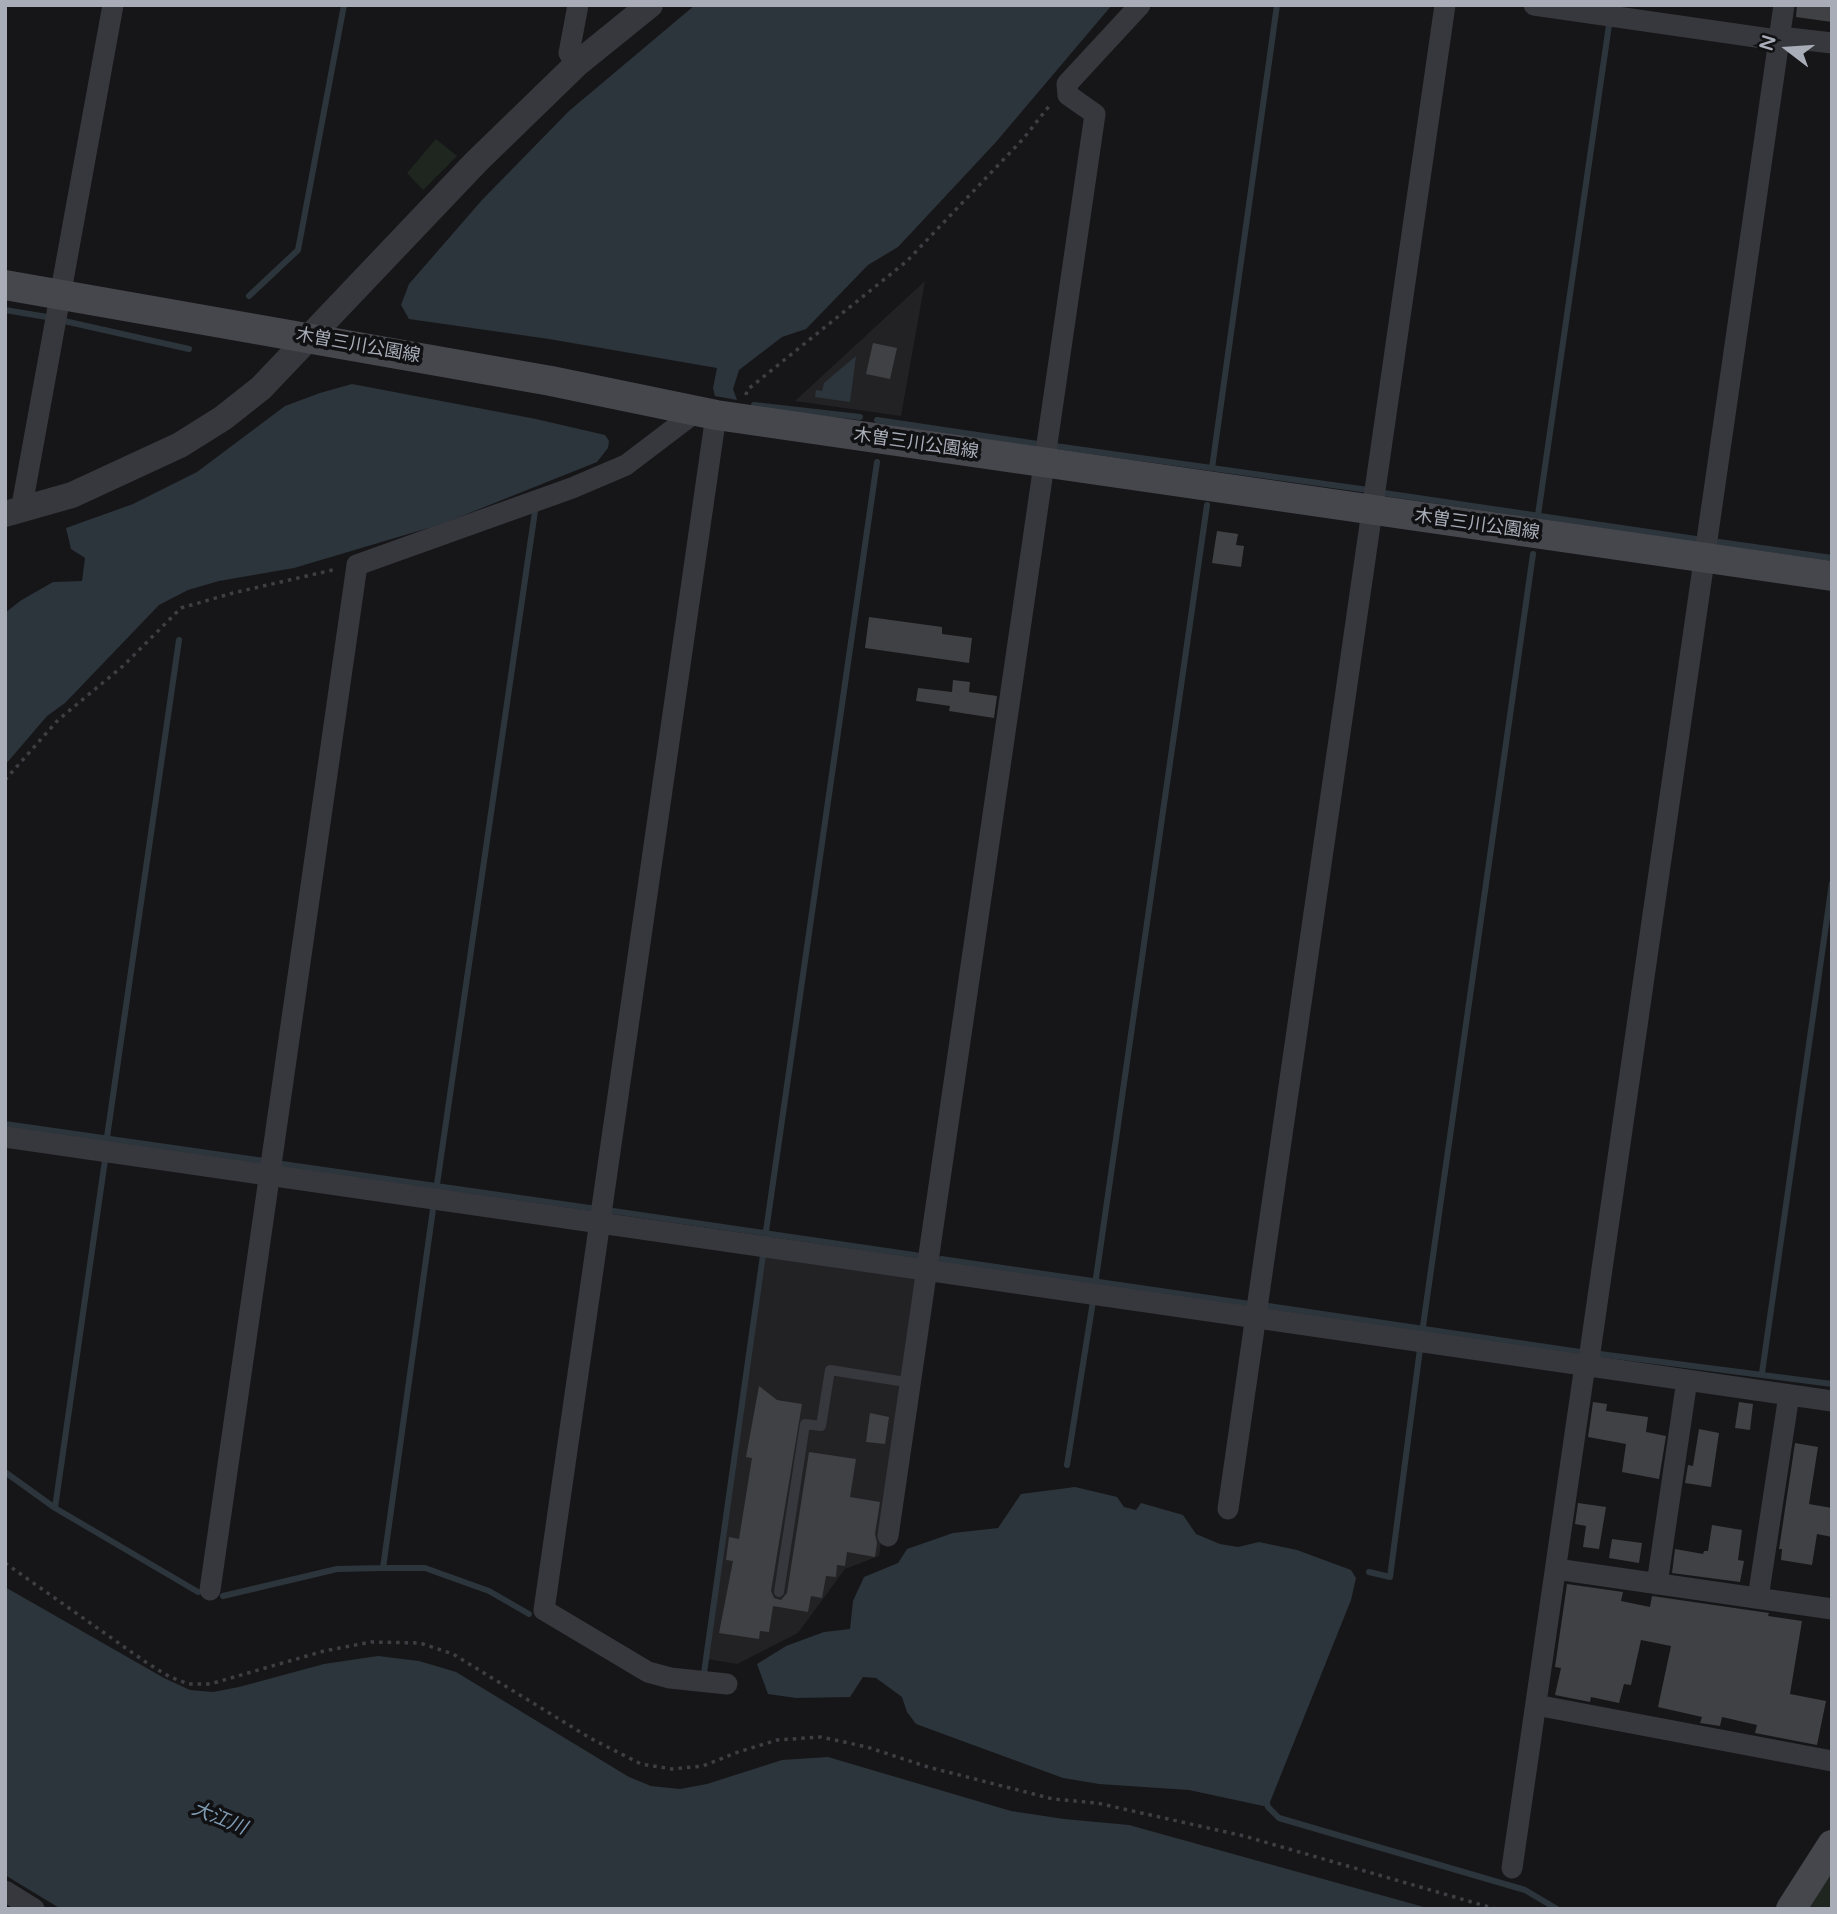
<!DOCTYPE html>
<meta charset="utf-8">
<style>
body{margin:0}
#map{position:relative;width:1837px;height:1914px;overflow:hidden;background:#161618;font-family:"Varela Round",sans-serif}
canvas{display:block}
.frame{position:absolute;inset:0;border:7px solid #a8adb8;pointer-events:none}
.north{position:absolute;left:1753px;top:14px;width:70px;height:70px;-webkit-text-stroke:5px #111113;paint-order:stroke;rotate:287deg;font-size:19px;font-weight:700;line-height:28px;text-align:center;color:#a8adb8}
.north::after{content:'';display:block;margin:auto;width:24px;height:32px;background:#a8adb8;clip-path:polygon(50% 0,100% 100%,50% 72%,0 100%)}
</style>
<div id="map">
<canvas width="1837" height="1914"></canvas>
<div class="frame"></div>
<div class="north">N</div>
</div>
<script>
const c = document.querySelector('canvas').getContext('2d');
c.lineJoin = 'round';
function paint(path, color) {
  c.fillStyle = color;
  c.fill(path, 'evenodd');
}
function toPath(rows) {
  const path = new Path2D();
  for (const r of rows) {
    path.moveTo(r[0], r[1]);
    for (let i = 2; i < r.length; i += 2) path.lineTo(r[i], r[i + 1]);
  }
  return path;
}
function stroke(path, color, width, dash) {
  c.strokeStyle = color;
  c.lineWidth = width;
  c.lineCap = dash ? 'butt' : 'round';
  c.setLineDash(dash || []);
  c.stroke(path);
}
function write(font, color, halo, rows, align = 'center') {
  c.font = font + ' "Varela Round","Noto Sans JP",sans-serif';
  c.lineWidth = 7;
  c.setLineDash([]);
  c.textBaseline = 'middle';
  c.strokeStyle = halo;
  c.fillStyle = color;
  for (const [text, x, y, turn = 0] of rows) {
    c.save();
    c.translate(x, y);
    c.rotate((+turn || 0) * Math.PI / 180);
    c.textAlign = isNaN(turn) ? turn : align;
    if (halo) c.strokeText(text, 0, 0);
    c.fillText(text, 0, 0);
    c.restore();
  }
}
const built = toPath([
 [925,281,901,416,795,401],
 [765,1255,915,1276,920,1282,879,1556,845,1569,798,1633,737,1664,707,1659]
]);
const green = toPath([
 [436,139,457,156,423,190,407,173],
 [1832,1864,1832,1909,1801,1909]
]);
const water = toPath([
 [695,5,1112,5,996,142,898,247,868,265,806,329,782,337,739,370,733,389,737,400,715,396,713,388,717,368,549,339,409,319,401,305,409,284,482,200,569,111],
 [856,356,850,402,815,397,816,390,822,391,824,383],
 [352,384,536,419,605,435,609,441,608,448,597,462,442,524,294,568,219,581,188,590,159,605,65,703,47,716,5,765,5,613,20,601,53,582,82,581,85,558,71,549,66,528,133,504,197,472,285,406,320,393],
 [1075,1487,1117,1497,1124,1507,1136,1510,1141,1503,1183,1515,1196,1534,1220,1544,1238,1547,1259,1542,1297,1550,1351,1570,1356,1578,1351,1600,1268,1807,1189,1790,1099,1784,1063,1778,916,1724,907,1712,902,1697,876,1678,863,1677,850,1697,796,1698,768,1694,757,1664,786,1646,824,1632,850,1629,853,1601,864,1577,898,1563,907,1549,953,1533,998,1528,1021,1494],
 [5,1587,164,1678,190,1690,213,1692,239,1687,324,1664,378,1656,419,1661,456,1672,629,1777,651,1786,680,1789,707,1784,782,1760,828,1757,1011,1811,1064,1819,1129,1825,1431,1909,61,1909,5,1875]
]);
const stream = toPath([
 [249,296,298,250,344,5],
 [5,310,47,317],
 [64,321,189,349],
 [754,405,860,417],
 [877,420,1038,444],
 [1055,446,1368,490],
 [1212,468,1277,5],
 [1384,493,1696,539],
 [1538,515,1609,25],
 [1719,542,1832,558],
 [5,1124,264,1161],
 [106,1144,179,640],
 [105,1160,55,1508,198,1592],
 [282,1164,590,1208],
 [436,1191,535,511],
 [613,1211,921,1256],
 [765,1238,877,462],
 [941,1259,1250,1304],
 [1095,1285,1207,505],
 [1268,1306,1580,1352],
 [1422,1333,1533,554],
 [1600,1354,1832,1384],
 [1762,1373,1832,883],
 [1067,1465,1093,1301],
 [5,1472,55,1508],
 [383,1568,425,1568,489,1591,529,1614],
 [1369,1572,1390,1577,1420,1349],
 [223,1596,337,1569,383,1568,433,1209],
 [704,1673,763,1255],
 [1266,1800,1268,1807,1279,1818,1525,1890,1557,1909]
]);
const building = toPath([
 [1797,5,1832,5,1832,22,1796,17],
 [873,343,897,348,890,379,866,374],
 [1217,531,1238,534,1236,545,1244,546,1241,567,1212,563],
 [869,617,942,627,942,634,972,638,969,663,865,648],
 [953,680,970,682,969,692,997,696,994,718,949,711,950,706,916,701,918,688,952,692],
 [759,1386,777,1400,802,1404,771,1591,774,1598,781,1600,787,1593,809,1452,856,1459,850,1497,880,1502,875,1534,877,1543,875,1557,847,1552,845,1566,837,1565,836,1577,826,1576,822,1598,811,1596,808,1612,773,1606,769,1632,760,1631,759,1639,719,1633,733,1561,726,1560,729,1537,739,1539,752,1458,746,1457],
 [1593,1402,1607,1404,1606,1411,1648,1417,1646,1432,1666,1436,1659,1479,1622,1472,1626,1444,1588,1437],
 [1739,1402,1753,1404,1750,1430,1735,1428],
 [870,1413,889,1417,885,1444,866,1442],
 [1699,1429,1719,1433,1711,1487,1685,1483,1688,1465,1693,1466],
 [1795,1443,1818,1447,1809,1504,1832,1508,1832,1537,1817,1534,1812,1565,1781,1560,1782,1549,1779,1549],
 [1578,1503,1606,1507,1599,1549,1583,1547,1586,1526,1575,1524],
 [1712,1525,1742,1530,1738,1560,1744,1561,1740,1582,1672,1573,1675,1549,1703,1554,1704,1551,1708,1551],
 [1612,1539,1642,1543,1639,1563,1609,1558],
 [1567,1584,1623,1592,1621,1601,1650,1607,1652,1596,1769,1613,1768,1616,1802,1621,1790,1694,1826,1701,1817,1745,1755,1733,1757,1725,1722,1717,1720,1726,1700,1723,1702,1717,1658,1707,1671,1646,1641,1640,1631,1685,1624,1684,1619,1703,1591,1697,1590,1702,1555,1695,1561,1668,1555,1667]
]);
const path = toPath([
 [746,395,747,390,907,261,1023,139,1050,105],
 [5,780,58,720,123,666,181,608,233,593,337,569],
 [5,1563,147,1663,170,1677,189,1684,210,1684,324,1651,371,1642,420,1643,453,1654,590,1738,641,1764,672,1769,703,1766,738,1752,777,1740,821,1737,867,1747,928,1767,1053,1799,1097,1803,1244,1836,1496,1909]
]);
const service = toPath([
 [779,1592,805,1424,821,1426,830,1370,912,1383]
]);
const minor = toPath([
 [1534,5,1770,39,1780,37,1832,43],
 [577,64,569,53,578,5],
 [716,415,544,1610,648,1672,670,1678,727,1684],
 [21,511,113,5],
 [5,1137,1832,1401],
 [1588,1366,1784,5],
 [1228,1509,1445,5],
 [888,1536,1095,114,1068,95,1067,84,1140,5],
 [1556,1569,1832,1609],
 [1657,1584,1687,1380],
 [210,1590,357,565,572,488,626,465,697,411],
 [1758,1598,1789,1395],
 [1536,1705,1832,1761],
 [1512,1868,1585,1365],
 [5,1891,34,1909]
]);
const tertiary = toPath([
 [5,514,72,495,180,445,223,418,261,388,476,162,577,64,650,5]
]);
const secondary = toPath([
 [5,285,551,381,716,415,1832,576],
 [1791,1909,1832,1845]
]);
const streetNames = [
 ["木曽三川公園線",358,346,10],
 ["木曽三川公園線",916,444,8],
 ["木曽三川公園線",1477,525,8]
];
const waterNames = [
 ["大江川",219,1819,22]
];
paint(built, '#222225');
paint(green, '#1e261f');
paint(water, '#2c353c');
stroke(stream, '#2c353c', 6);
paint(building, '#404145');
stroke(path, '#3d3f44', 3.5, [3.5, 5]);
stroke(service, '#37383d', 10);
stroke(minor, '#37383d', 21);
stroke(tertiary, '#37383d', 26);
stroke(secondary, '#45474d', 30);
write('18px', '#a8adb8', '#111113', streetNames);
write('italic 19px', '#7f9bb3', '#111113', waterNames);
</script>
